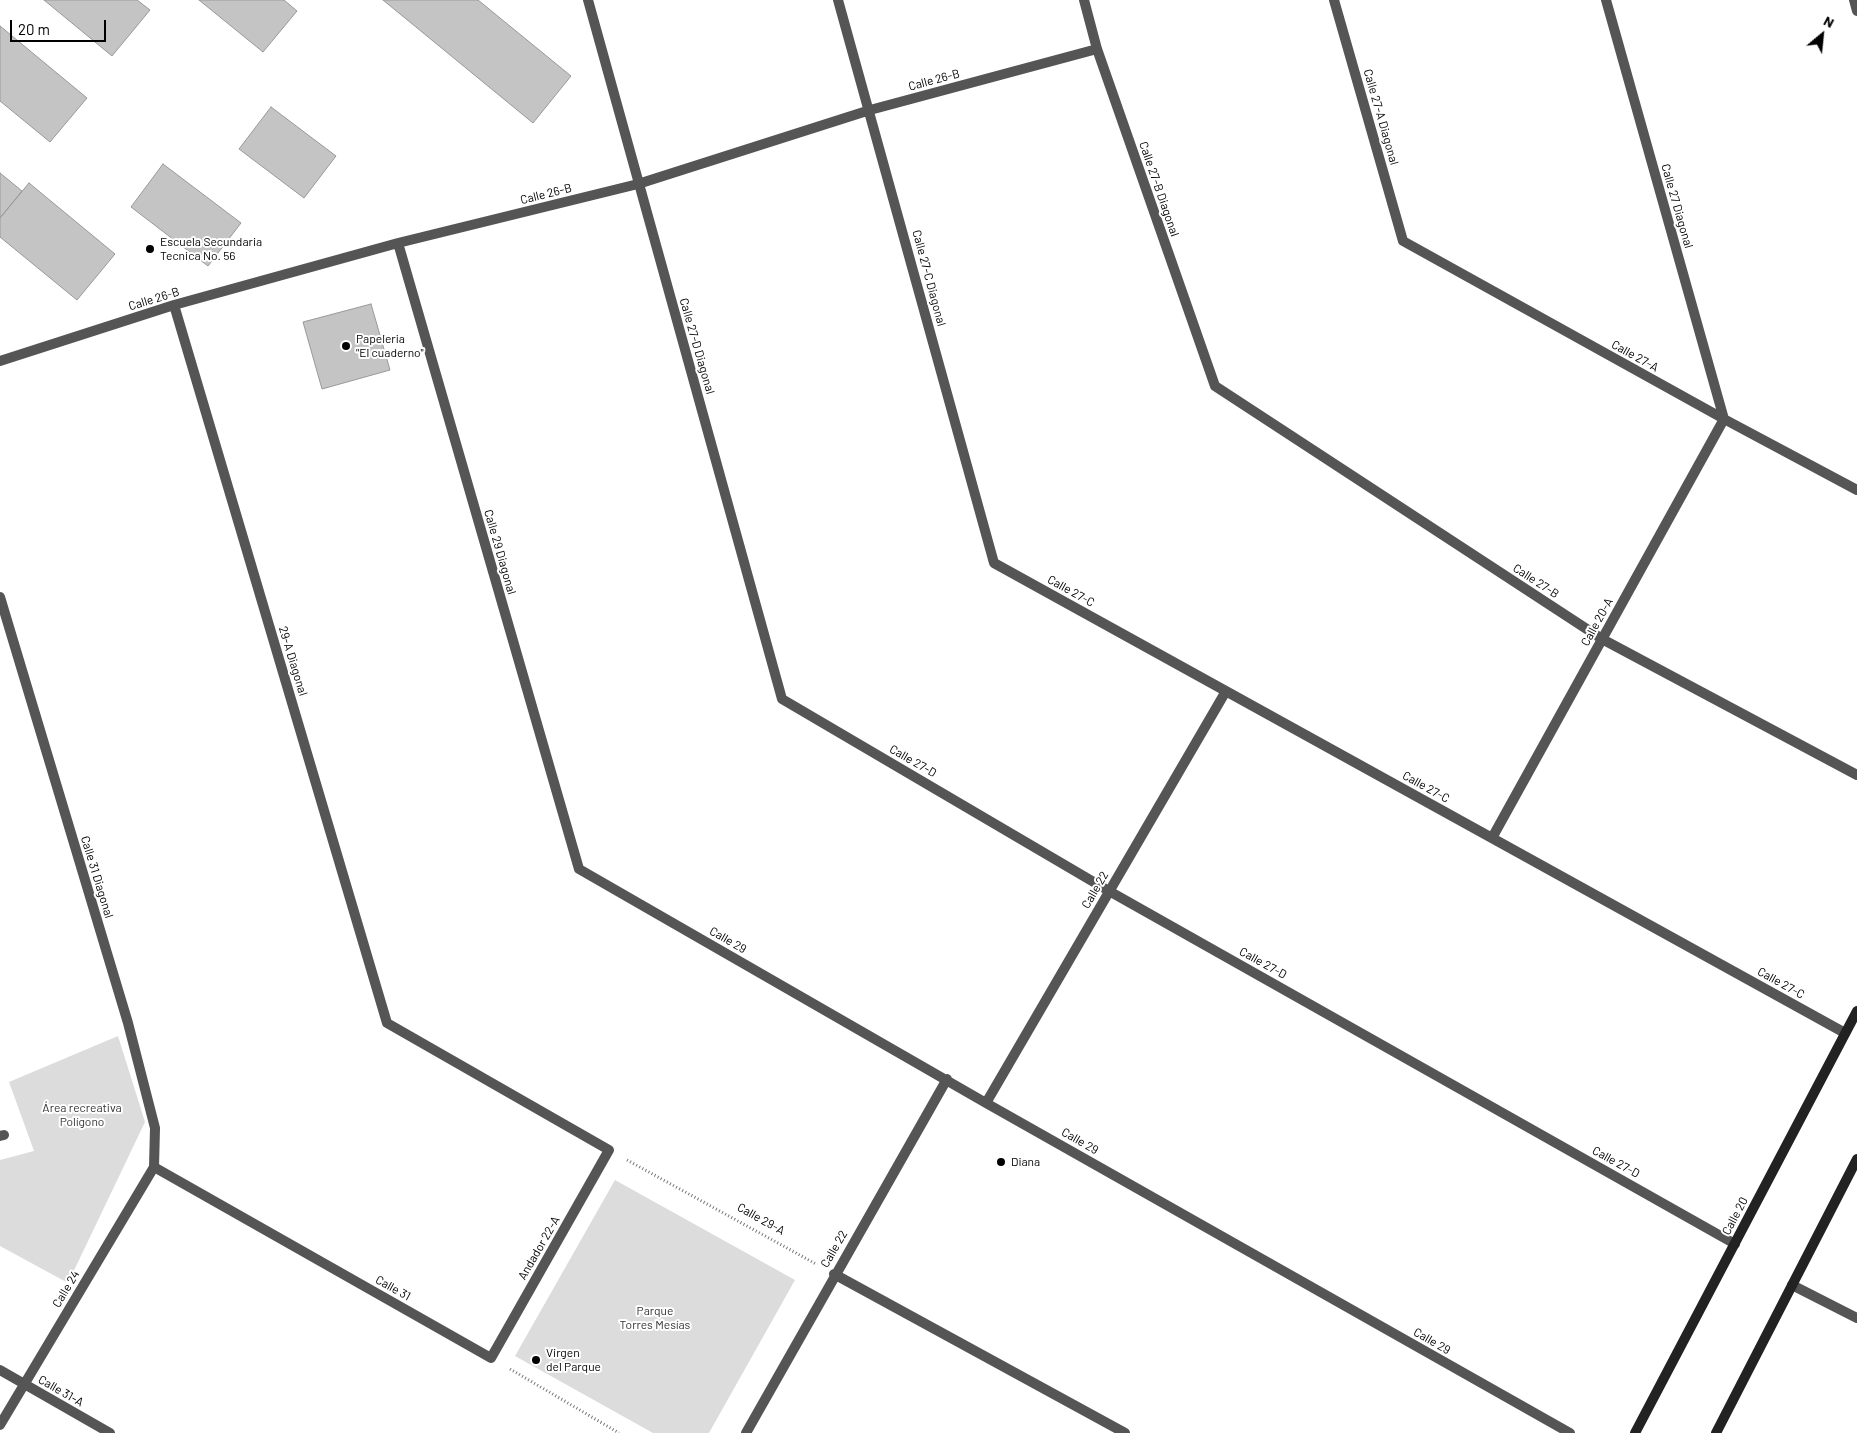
<!DOCTYPE html>
<meta charset="utf-8">
<style>
body{margin:0}
#map{position:relative;width:1857px;height:1433px;overflow:hidden;background:#fff;font-family:Barlow,sans-serif}
canvas{display:block}
.north{position:absolute;left:1797px;top:10px;width:50px;height:50px;-webkit-text-stroke:4px #fff;paint-order:stroke;rotate:28deg;font-size:14px;font-weight:700;line-height:20px;text-align:center;color:#000}
.north::after{content:'';display:block;margin:auto;width:18px;height:22px;background:#000;clip-path:polygon(50% 0,100% 100%,50% 72%,0 100%)}
.scale{position:absolute;left:10px;top:20px;width:96px;height:22px;box-sizing:border-box;border:2px solid #000;border-top:0;padding-left:6px;font-size:15px;line-height:18px;white-space:nowrap;color:#000;-webkit-text-stroke:4px #fff;paint-order:stroke}
</style>
<div id="map">
<canvas width="1857" height="1433"></canvas>
<div class="north">N</div>
<div class="scale">20 m</div>
</div>
<script>
const c = document.querySelector('canvas').getContext('2d');
c.lineJoin = 'round';
function paint(path, color) {
  c.fillStyle = color;
  c.fill(path, 'evenodd');
}
function toPath(rows) {
  const path = new Path2D();
  for (const r of rows) {
    path.moveTo(r[0], r[1]);
    for (let i = 2; i < r.length; i += 2) path.lineTo(r[i], r[i + 1]);
  }
  return path;
}
function stroke(path, color, width, dash) {
  c.strokeStyle = color;
  c.lineWidth = width;
  c.lineCap = dash ? 'butt' : 'round';
  c.setLineDash(dash || []);
  c.stroke(path);
}
function write(font, color, halo, rows, align = 'center') {
  c.font = font + ' Barlow,sans-serif';
  c.lineWidth = 4;
  c.setLineDash([]);
  c.textBaseline = 'middle';
  c.strokeStyle = halo;
  c.fillStyle = color;
  for (const [text, x, y, turn = 0] of rows) {
    c.save();
    c.translate(x, y);
    c.rotate((+turn || 0) * Math.PI / 180);
    c.textAlign = isNaN(turn) ? turn : align;
    if (halo) c.strokeText(text, 0, 0);
    c.fillText(text, 0, 0);
    c.restore();
  }
}
const green = toPath([
 [118,1036,145,1122,68,1283,0,1246,0,1160,34,1151,9,1082],
 [615,1180,795,1280,709,1433,653,1433,515,1356]
]);
const building = toPath([
 [44,0,137,0,150,10,112,56,44,0],
 [199,0,284,0,297,11,263,52,199,0],
 [383,0,478,0,571,76,533,123,383,0],
 [0,26,87,98,50,142,0,101,0,26],
 [271,107,336,156,304,198,239,149,271,107],
 [163,164,241,223,208,266,131,207,163,164],
 [0,173,22,191,0,218,0,173],
 [29,183,115,254,77,300,0,237,0,218,29,183],
 [371,304,390,370,322,389,303,322,371,304]
]);
const path = toPath([
 [627,1160,816,1264],
 [510,1369,619,1433]
]);
const minor = toPath([
 [588,0,782,699,1109,891,1735,1244],
 [838,0,994,563,1845,1033],
 [1084,0,1097,49,1215,386,1602,639,1857,775],
 [1334,0,1403,241,1724,419,1857,490],
 [1854,0,1857,11],
 [398,243,579,869,986,1103,1570,1433],
 [0,361,174,305,398,243,638,184,870,110,1097,49],
 [0,597,128,1023,155,1128,154,1167,0,1425],
 [1492,838,1724,419,1606,0],
 [986,1103,1226,691],
 [0,1136,4,1135],
 [154,1167,491,1358,609,1150,387,1023,174,305],
 [834,1274,1125,1433],
 [1792,1285,1857,1318],
 [0,1370,110,1433],
 [746,1433,947,1079]
]);
const secondary = toPath([
 [1635,1433,1857,1011],
 [1716,1433,1857,1159]
]);
const markers = [
 [150,249,5,"#000"],
 [346,346,5,"#000"],
 [1001,1162,5,"#000"],
 [536,1360,5,"#000"]
];
const streetNames = [
 ["Calle 26-B",934,80,-15],
 ["Calle 27-A Diagonal",1381,117,74],
 ["Calle 27-B Diagonal",1159,189,71],
 ["Calle 26-B",546,194,-14],
 ["Calle 27 Diagonal",1677,206,74],
 ["Calle 27-C Diagonal",929,278,75],
 ["Calle 26-B",154,299,-17],
 ["Calle 27-D Diagonal",697,346,74],
 ["Calle 27-A",1635,356,29],
 ["Calle 29 Diagonal",500,552,74],
 ["Calle 27-B",1536,581,33],
 ["Calle 27-C",1071,591,29],
 ["Calle 20-A",1597,622,-61],
 ["29-A Diagonal",293,661,73],
 ["Calle 27-D",913,761,30],
 ["Calle 27-C",1426,787,29],
 ["Calle 31 Diagonal",97,877,73],
 ["Calle 22",1095,890,-60],
 ["Calle 29",728,940,30],
 ["Calle 27-D",1263,963,29],
 ["Calle 27-C",1781,983,29],
 ["Calle 29",1080,1141,30],
 ["Calle 27-D",1616,1162,29],
 ["Calle 20",1735,1216,-62],
 ["Calle 29-A",761,1219,29],
 ["Andador 22-A",539,1248,-60],
 ["Calle 22",834,1249,-60],
 ["Calle 31",393,1288,29],
 ["Calle 24",66,1289,-59],
 ["Calle 29",1432,1341,30],
 ["Calle 31-A",61,1391,30]
];
const poiNames = [
 ["Escuela Secundaria",160,242],
 ["Tecnica No. 56",160,256],
 ["Papeleria",356,339],
 ["\"El cuaderno\"",356,353],
 ["Diana",1011,1162],
 ["Virgen",546,1353],
 ["del Parque",546,1367]
];
const parkNames = [
 ["Área recreativa",82,1108],
 ["Polígono",82,1122],
 ["Parque",655,1311],
 ["Torres Mesías",655,1325]
];
paint(green, '#dcdcdc');
paint(building, '#c4c4c4');
stroke(building, '#999', 1);
stroke(path, '#777', 3, [1, 2.5]);
stroke(minor, '#555', 10);
stroke(secondary, '#222', 10);
for (const [x, y, r, color] of markers) {
  const dot = new Path2D();
  dot.arc(x, y, r, 0, 2 * Math.PI);
  c.fillStyle = color;
  c.fill(dot);
  stroke(dot, '#fff', 2);
}
write('12px', '#000', '#fff', streetNames);
write('12px', '#000', '#fff', poiNames, 'left');
write('12px', '#333', '#fff', parkNames);
</script>
